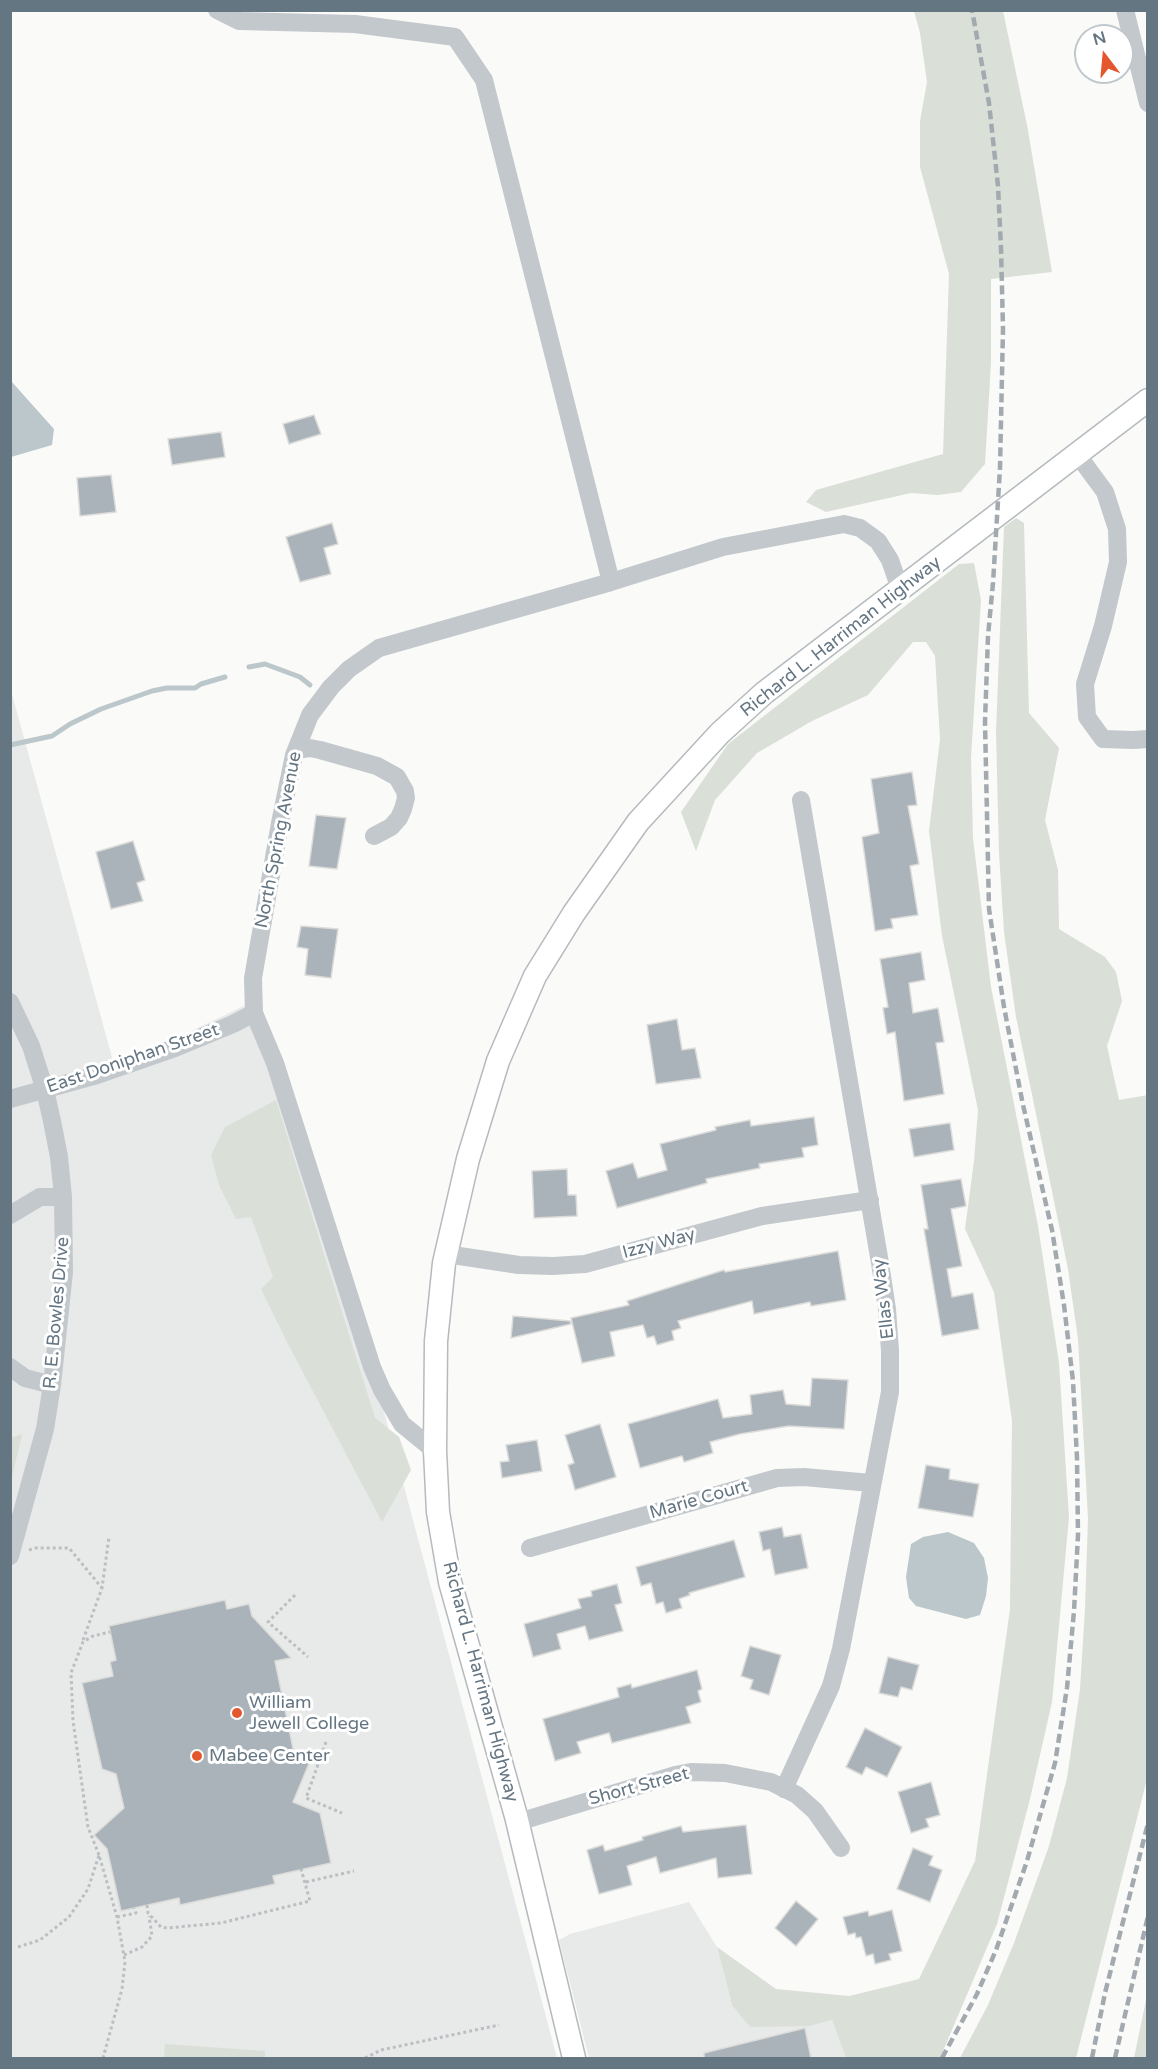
<!DOCTYPE html>
<style>
body{margin:0}
#map{position:relative;width:1158px;height:2069px;overflow:hidden;background:#fafaf8;font-family:"Varela Round",sans-serif}
canvas{display:block}
.frame{position:absolute;inset:0;border:12px solid #657683;pointer-events:none}
.north{position:absolute;left:1074px;top:24px;width:60px;height:60px;box-sizing:border-box;background:#fff;border:2px solid #c1c8cd;border-radius:50%;rotate:344deg;font-size:16px;font-weight:700;line-height:24px;text-align:center;color:#657683}
.north::after{content:'';display:block;margin:auto;width:21px;height:27px;background:#e4572e;clip-path:polygon(50% 0,100% 100%,50% 72%,0 100%)}
</style>
<div id="map">
<canvas width="1158" height="2069"></canvas>
<div class="frame"></div>
<div class="north">N</div>
</div>
<script>
const c = document.querySelector('canvas').getContext('2d');
c.lineJoin = 'round';
function paint(path, color) {
  c.fillStyle = color;
  c.fill(path, 'evenodd');
}
function toPath(rows) {
  const path = new Path2D();
  for (const r of rows) {
    path.moveTo(r[0], r[1]);
    for (let i = 2; i < r.length; i += 2) path.lineTo(r[i], r[i + 1]);
  }
  return path;
}
function stroke(path, color, width, dash) {
  c.strokeStyle = color;
  c.lineWidth = width;
  c.lineCap = dash ? 'butt' : 'round';
  c.setLineDash(dash || []);
  c.stroke(path);
}
function write(font, color, halo, rows, align = 'center') {
  c.font = font + ' "Varela Round",sans-serif';
  c.lineWidth = 6;
  c.setLineDash([]);
  c.textBaseline = 'middle';
  c.strokeStyle = halo;
  c.fillStyle = color;
  for (const [text, x, y, turn = 0] of rows) {
    c.save();
    c.translate(x, y);
    c.rotate((+turn || 0) * Math.PI / 180);
    c.textAlign = isNaN(turn) ? turn : align;
    if (halo) c.strokeText(text, 0, 0);
    c.fillText(text, 0, 0);
    c.restore();
  }
}
const built = toPath([
 [10,687,115,1068,254,1001,372,1367,557,2058,11,2058],
 [689,1902,717,1947,732,2005,810,2026,832,2020,846,2058,589,2058,559,1940,570,1934]
]);
const green = toPath([
 [914,11,1003,11,1027,125,1052,272,991,279,991,363,985,464,961,492,938,495,911,493,826,512,806,502,816,490,943,454,949,274,920,167,920,121,927,82,920,33],
 [1016,518,1024,523,1029,713,1059,748,1045,820,1058,870,1059,929,1105,957,1116,972,1122,1001,1107,1046,1119,1100,1148,1095,1147,1779,1076,2058,960,2058,988,2005,1014,1943,1049,1846,1067,1778,1080,1689,1085,1609,1088,1518,1078,1339,1068,1269,1016,1017,1004,932,999,853,996,732,1004,527],
 [974,563,981,600,971,757,973,838,991,987,1038,1226,1059,1363,1069,1517,1052,1702,1030,1799,997,1924,940,2058,846,2058,832,2020,810,2026,750,2027,732,2005,717,1947,776,1989,849,1996,919,1979,975,1861,1010,1609,1012,1421,994,1292,965,1229,974,1161,978,1110,942,936,929,831,940,739,935,656,926,642,913,642,868,695,812,721,757,753,715,800,696,851,681,812,728,744,959,564],
 [276,1100,375,1418,399,1437,411,1470,382,1522,288,1344,261,1289,273,1277,251,1217,236,1219,219,1185,211,1155,225,1127],
 [22,1434,11,1481,11,1438],
 [1147,1995,1147,2058,1134,2058],
 [165,2044,265,2051,265,2058,164,2058]
]);
const water = toPath([
 [11,381,54,429,52,445,11,457],
 [948,1532,974,1543,984,1558,988,1578,986,1596,980,1615,966,1619,916,1606,909,1598,906,1577,911,1544,923,1537]
]);
const stream = toPath([
 [249,667,265,664,300,677,310,685],
 [10,745,52,736,70,724,101,709,152,691,167,688,195,688,201,684,225,677]
]);
const building = toPath([
 [314,415,321,434,289,444,283,424,314,415],
 [221,432,225,457,172,465,168,439,221,432],
 [111,475,116,512,80,516,77,478,111,475],
 [332,523,338,544,324,548,331,574,300,582,286,537,332,523],
 [912,772,917,805,908,806,919,864,910,866,918,915,891,919,893,928,875,931,862,837,879,833,871,779,912,772],
 [316,815,346,818,337,869,309,866,316,815],
 [133,841,145,880,137,883,143,901,111,909,96,852,133,841],
 [301,926,338,929,331,978,305,975,308,949,297,947,301,926],
 [921,952,925,980,909,983,913,1013,938,1008,944,1042,936,1043,944,1094,904,1101,895,1032,887,1034,883,1008,888,1007,880,959,921,952],
 [677,1019,682,1050,695,1048,701,1078,656,1084,647,1025,677,1019],
 [814,1117,818,1145,802,1148,804,1157,759,1164,760,1168,706,1179,707,1183,617,1208,606,1171,633,1163,638,1178,667,1170,660,1144,716,1130,715,1127,750,1120,751,1126,814,1117],
 [950,1123,954,1150,914,1157,909,1129,950,1123],
 [567,1169,568,1195,576,1195,577,1216,534,1218,532,1171,567,1169],
 [961,1179,966,1206,951,1209,962,1266,947,1269,952,1297,973,1293,979,1329,942,1336,924,1229,928,1229,921,1185,961,1179],
 [838,1251,846,1300,811,1306,810,1302,754,1314,752,1301,678,1321,681,1328,672,1331,674,1340,657,1345,654,1336,647,1338,643,1325,610,1332,615,1356,582,1363,571,1318,629,1305,627,1301,724,1270,725,1272,838,1251],
 [513,1316,570,1321,571,1324,511,1338,513,1316],
 [812,1378,848,1380,844,1429,789,1426,740,1434,710,1442,713,1453,684,1462,682,1456,640,1468,628,1424,718,1399,723,1418,752,1414,750,1395,783,1390,786,1404,810,1406,812,1378],
 [600,1424,616,1477,575,1490,568,1465,574,1463,565,1435,600,1424],
 [537,1440,542,1471,502,1478,500,1462,509,1461,506,1445,537,1440],
 [926,1465,950,1469,949,1479,979,1484,973,1517,918,1508,926,1465],
 [782,1527,784,1537,801,1534,808,1568,775,1575,770,1549,763,1551,759,1532,782,1527],
 [734,1540,745,1577,689,1593,690,1595,679,1599,682,1608,666,1613,663,1602,656,1604,651,1583,641,1586,636,1567,734,1540],
 [617,1584,622,1603,615,1605,623,1631,589,1640,585,1626,557,1634,561,1649,533,1657,524,1624,581,1608,578,1599,592,1596,591,1591,617,1584],
 [225,1600,227,1609,249,1604,252,1616,291,1658,275,1661,295,1758,313,1754,293,1802,320,1813,331,1863,273,1876,275,1884,180,1905,179,1898,121,1911,107,1849,94,1835,124,1808,116,1774,102,1769,82,1683,113,1676,110,1662,116,1660,109,1626,225,1600],
 [750,1646,781,1655,769,1695,750,1689,753,1680,741,1676,750,1646],
 [888,1657,919,1665,912,1690,901,1687,898,1697,879,1693,888,1657],
 [697,1670,702,1689,698,1691,701,1702,686,1707,691,1723,612,1743,609,1733,577,1742,581,1753,555,1761,543,1719,619,1697,617,1688,631,1684,632,1688,697,1670],
 [865,1728,902,1747,887,1777,866,1767,862,1775,846,1767,865,1728],
 [931,1782,940,1815,926,1819,929,1827,911,1833,898,1792,931,1782],
 [746,1825,752,1874,718,1878,716,1858,660,1873,656,1857,627,1866,632,1885,599,1894,587,1850,603,1845,605,1851,643,1840,642,1837,681,1826,683,1832,746,1825],
 [913,1848,933,1856,929,1865,942,1870,930,1902,897,1889,913,1848],
 [796,1901,818,1919,796,1946,775,1928,796,1901],
 [892,1910,902,1951,889,1954,891,1960,875,1964,873,1954,866,1956,861,1937,856,1938,855,1933,848,1935,843,1917,868,1911,869,1916,892,1910],
 [805,2028,811,2058,704,2058,704,2053,805,2028]
]);
const path = toPath([
 [29,1550,35,1548,69,1548,102,1588],
 [295,1595,268,1622,308,1657],
 [83,1640,102,1588,109,1537],
 [326,1742,306,1798,342,1813],
 [99,1855,88,1827,73,1721,71,1673,83,1642,93,1636,110,1632],
 [306,1882,354,1871],
 [147,1905,148,1913,161,1927,167,1928,221,1923,310,1901,301,1869],
 [117,1917,136,1913,134,1908],
 [18,1947,40,1940,69,1917,88,1889,99,1855,117,1917,125,1962,122,1989,103,2058],
 [124,1955,142,1947,152,1936,149,1916],
 [365,2058,381,2050,499,2025]
]);
const minor = toPath([
 [217,10,239,21,355,24,455,37,484,80,611,582],
 [1125,10,1148,103],
 [1077,454,1105,492,1117,529,1118,562,1103,626,1085,684,1087,717,1103,739,1133,740,1148,739],
 [296,750,310,748,320,750,377,766,397,777,405,791,406,798,403,809,399,818,391,827,374,836],
 [10,1002,31,1046,45,1090,52,1121,59,1157,63,1197,64,1272,52,1385,45,1429,10,1556],
 [10,1099,97,1075,175,1048,233,1024,254,1013],
 [10,1215,40,1197,63,1197],
 [446,1254,519,1265,553,1266,585,1264,762,1216,870,1200],
 [10,1367,25,1378,52,1385],
 [435,1451,402,1424,382,1390,372,1367,275,1063,254,1013,253,978,280,823,294,755,310,715,331,687,349,669,379,648,611,582,723,547,844,524,860,528,878,541,890,560,900,589],
 [530,1548,777,1478,804,1477,871,1483],
 [784,1789,831,1686,841,1649,890,1392,890,1351,887,1309,880,1263,801,800],
 [518,1822,675,1775,691,1772,725,1773,771,1782,797,1795,815,1811,841,1848]
]);
const major = toPath([
 [574,2058,516,1816,450,1582,438,1512,435,1451,436,1341,444,1263,468,1159,498,1061,535,976,574,913,638,822,720,733,764,693,1148,400]
]);
const rail = toPath([
 [942,2058,977,1994,996,1950,1027,1861,1055,1763,1067,1688,1074,1611,1078,1535,1077,1458,1073,1381,1064,1305,1052,1230,1023,1105,1004,1007,989,909,985,722,988,636,993,583,1000,468,1003,329,1001,248,998,186,989,103,972,10],
 [1092,2058,1105,1993,1148,1823],
 [1115,2058,1148,1916]
]);
const markers = [
 [237,1713,6,"#e4572e"],
 [197,1756,6,"#e4572e"]
];
const streetNames = [
 ["Richard L. Harriman Highway",841,637,-38],
 ["North Spring Avenue",279,840,-79],
 ["East Doniphan Street",133,1059,-19],
 ["Izzy Way",659,1244,-15],
 ["Ellas Way",884,1299,-97],
 ["R. E. Bowles Drive",57,1313,-85],
 ["Marie Court",699,1500,-16],
 ["Richard L. Harriman Highway",480,1682,75],
 ["Short Street",639,1787,-15]
];
const poiNames = [
 ["William",249,1703],
 ["Jewell College",249,1724],
 ["Mabee Center",209,1756]
];
paint(built, '#e8e9e9');
paint(green, '#dadfd7');
paint(water, '#bbc7cb');
stroke(stream, '#bbc7cb', 5);
paint(building, '#aab3b9');
stroke(building, '#dcdcda', 1.5);
stroke(major, '#b5babe', 25);
stroke(path, '#bbbfc2', 3, [3, 3]);
stroke(minor, '#c3c8cc', 18);
stroke(major, '#fff', 22);
stroke(rail, '#a2aab0', 4.5, [9, 4.5]);
for (const [x, y, r, color] of markers) {
  const dot = new Path2D();
  dot.arc(x, y, r, 0, 2 * Math.PI);
  c.fillStyle = color;
  c.fill(dot);
  stroke(dot, '#fff', 2);
}
write('18px', '#657683', '#fff', streetNames);
write('18px', '#657683', '#fff', poiNames, 'left');
</script>
